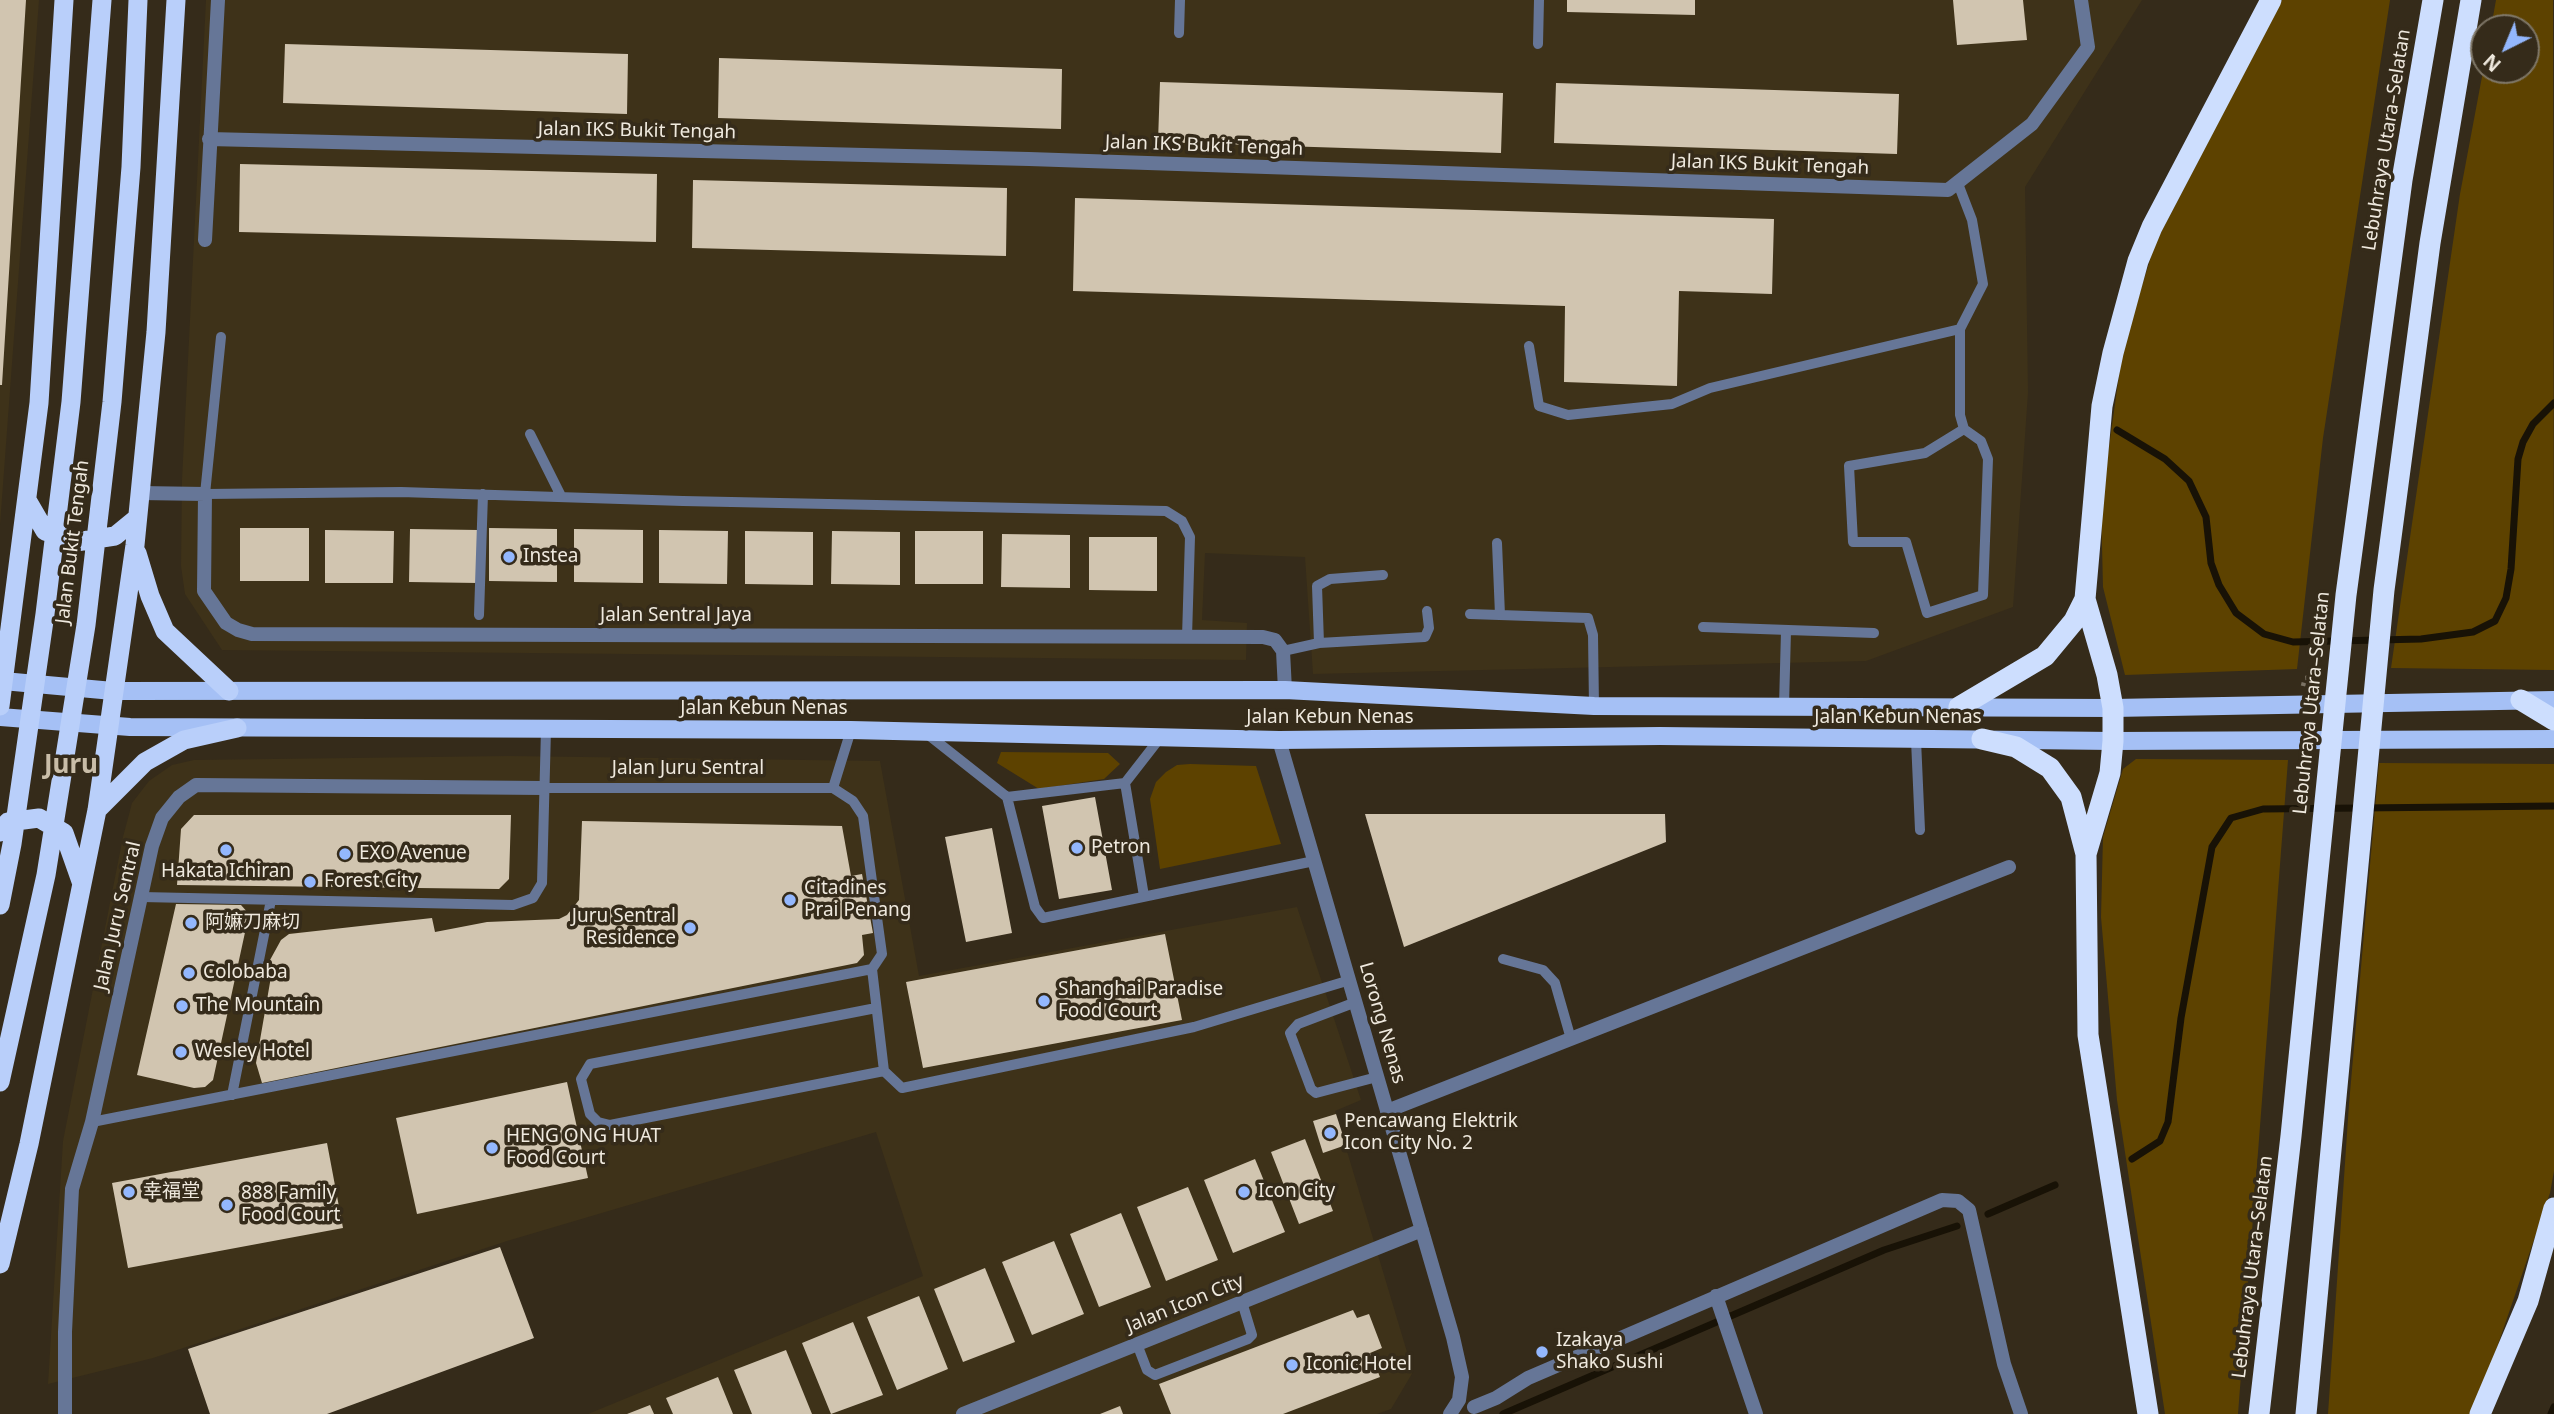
<!DOCTYPE html>
<meta charset="utf-8">
<style>
body{margin:0}
#map{position:relative;width:2554px;height:1414px;overflow:hidden;background:#352b1a;font-family:"Noto Sans",sans-serif}
canvas{display:block}
.north{position:absolute;left:2470px;top:14px;width:70px;height:70px;box-sizing:border-box;background:#352b1a;border:2px solid #7f7768;border-radius:50%;rotate:223deg;font-size:19px;font-weight:700;line-height:28px;text-align:center;color:#efe9de}
.north::after{content:'';display:block;margin:auto;width:24px;height:32px;background:#93b7fd;clip-path:polygon(50% 0,100% 100%,50% 72%,0 100%)}
</style>
<div id="map">
<canvas width="2554" height="1414"></canvas>
<div class="north">N</div>
</div>
<script>
const c = document.querySelector('canvas').getContext('2d');
c.lineJoin = 'round';
function paint(path, color) {
  c.fillStyle = color;
  c.fill(path, 'evenodd');
}
function toPath(rows) {
  const path = new Path2D();
  for (const r of rows) {
    path.moveTo(r[0], r[1]);
    for (let i = 2; i < r.length; i += 2) path.lineTo(r[i], r[i + 1]);
  }
  return path;
}
function stroke(path, color, width, dash) {
  c.strokeStyle = color;
  c.lineWidth = width;
  c.lineCap = dash ? 'butt' : 'round';
  c.setLineDash(dash || []);
  c.stroke(path);
}
function write(font, color, halo, rows, align = 'center') {
  c.font = font + ' "Noto Sans","Noto Sans SC",sans-serif';
  c.lineWidth = 7;
  c.setLineDash([]);
  c.textBaseline = 'middle';
  c.strokeStyle = halo;
  c.fillStyle = color;
  for (const [text, x, y, turn = 0] of rows) {
    c.save();
    c.translate(x, y);
    c.rotate((+turn || 0) * Math.PI / 180);
    c.textAlign = isNaN(turn) ? turn : align;
    if (halo) c.strokeText(text, 0, 0);
    c.fillText(text, 0, 0);
    c.restore();
  }
}
const built = toPath([
 [0,0,39,0,0,525],
 [206,0,2142,0,2025,187,2028,393,2013,607,1866,661,1313,674,1305,557,1205,553,1202,620,1247,623,1246,660,222,650,185,594,181,566,182,480],
 [509,756,880,761,919,976,1297,907,1361,1100,1335,1111,1413,1372,1391,1409,1377,1414,588,1414,923,1276,876,1132,507,1241,153,1358,48,1384,63,1141,123,837,132,803,149,781,172,765,194,760]
]);
const green = toPath([
 [2282,0,2390,0,2323,438,2297,669,2125,675,2103,587,2101,504,2123,347,2155,244],
 [2496,0,2553,0,2554,670,2391,668,2460,194,2484,66,2484,70,2526,70,2526,28,2491,28],
 [1001,752,1108,753,1120,764,1104,779,1039,789,997,763],
 [2136,759,2288,760,2238,1414,2165,1414,2117,1100,2101,917,2103,837,2123,769],
 [2379,763,2554,764,2554,1171,2550,1193,2493,1359,2470,1414,2328,1414,2349,1104],
 [1190,764,1256,766,1281,844,1160,869,1150,799,1156,782,1166,772,1177,765]
]);
const stream = toPath([
 [2117,430,2165,459,2189,481,2206,517,2211,563,2219,585,2236,613,2264,634,2293,642,2421,639,2473,632,2495,621,2506,598,2511,569,2518,459,2523,442,2533,424,2554,403],
 [2132,1159,2160,1141,2168,1122,2181,1018,2212,847,2231,818,2263,809,2554,806],
 [1988,1214,2055,1185],
 [1503,1414,1884,1250,1957,1226],
 [2551,1414,2554,1407]
]);
const building = toPath([
 [0,0,26,0,2,385,0,385],
 [1567,0,1695,0,1695,15,1567,12],
 [1953,0,2023,0,2027,40,1957,45],
 [285,44,628,54,627,114,283,103],
 [719,58,1062,69,1061,129,718,118],
 [1160,82,1503,93,1501,153,1158,142],
 [1556,83,1899,94,1897,154,1554,143],
 [240,164,657,174,656,242,239,232],
 [693,180,1007,188,1006,256,692,248],
 [1075,198,1774,219,1772,294,1679,291,1677,386,1564,382,1565,306,1073,291],
 [240,528,309,528,309,581,240,581],
 [489,528,557,529,557,582,489,581],
 [410,529,478,530,478,583,409,582],
 [574,529,643,530,643,583,574,582],
 [325,530,394,531,393,583,325,583],
 [659,530,728,531,727,584,659,583],
 [745,531,813,532,813,585,745,584],
 [832,531,900,532,900,585,831,584],
 [915,531,983,531,983,584,915,584],
 [1002,534,1070,535,1070,588,1001,587],
 [1089,537,1157,537,1157,591,1089,590],
 [1095,797,1112,890,1059,899,1042,806],
 [1365,814,1665,814,1666,842,1404,947],
 [194,815,511,815,509,879,499,889,177,885,181,829],
 [582,821,842,826,851,876,862,874,873,933,862,935,864,955,857,963,262,1083,256,1063,272,971,270,960,281,940,289,934,432,918,435,932,487,922,559,919,567,915,579,900],
 [992,828,1012,933,966,942,945,837],
 [176,904,241,905,249,914,213,1080,205,1087,194,1088,137,1075],
 [1165,934,1182,1020,923,1068,906,982],
 [567,1082,588,1178,417,1214,396,1118],
 [1336,1114,1346,1145,1323,1153,1313,1121],
 [1305,1139,1333,1211,1299,1224,1271,1152],
 [327,1143,343,1228,128,1268,112,1183],
 [1255,1159,1285,1232,1233,1253,1204,1180],
 [1188,1187,1218,1260,1166,1281,1137,1207],
 [1121,1213,1151,1287,1099,1307,1070,1234],
 [1054,1241,1084,1314,1032,1335,1002,1262],
 [500,1247,534,1338,327,1414,210,1414,188,1349],
 [985,1268,1015,1342,963,1362,934,1289],
 [919,1296,948,1369,897,1390,867,1317],
 [1353,1310,1357,1318,1369,1314,1382,1348,1370,1353,1380,1377,1283,1414,1171,1414,1159,1384],
 [853,1322,883,1395,831,1414,802,1343],
 [786,1350,812,1414,752,1414,734,1370],
 [718,1377,733,1414,673,1414,666,1398],
 [650,1405,654,1414,627,1414],
 [1120,1406,1123,1414,1100,1414]
]);
const path = toPath([
 [2303,686,2305,678,2316,677]
]);
const service = toPath([
 [1179,33,1180,0],
 [1538,44,1539,0],
 [1960,329,1960,415,1964,429,1981,441,1988,459,1983,595,1927,613,1906,542,1853,542,1849,466,1925,453,1964,429],
 [221,337,205,494,401,492,683,501,1166,511,1182,521,1190,537,1187,637],
 [1529,346,1539,406,1568,415,1672,404,1710,388,1960,329,1983,284,1972,220,1957,181],
 [530,434,561,496],
 [1497,543,1500,615],
 [1470,614,1588,618,1593,635,1594,706],
 [479,615,483,494],
 [1703,627,1874,633],
 [1319,643,1425,637,1429,628,1427,611],
 [1283,651,1319,643,1317,586,1330,579,1383,575],
 [1784,706,1786,631],
 [926,733,1007,797,1035,907,1043,918,1314,861],
 [1916,740,1920,830],
 [1125,783,1144,896],
 [543,788,833,788],
 [833,788,851,730],
 [1007,797,1125,783,1160,738],
 [142,897,513,905,533,898,542,883,546,729],
 [1503,959,1543,970,1555,983,1571,1039],
 [872,969,884,1071,902,1088,1194,1027,1350,980],
 [1356,1002,1298,1024,1290,1033,1311,1089,1316,1093,1377,1077],
 [876,1008,590,1064,581,1079,590,1114,598,1122,610,1125,884,1071],
 [232,1095,271,900],
 [92,1122,872,969,882,954,863,816,853,801,833,788],
 [1137,1344,1147,1370,1155,1375,1248,1339,1252,1335,1242,1302]
]);
const minor = toPath([
 [209,139,1029,159,1948,190,2032,124,2088,47,2081,0],
 [205,240,218,0],
 [140,493,205,494,204,591,226,623,238,630,252,634,1263,637,1275,640,1283,651,1285,690],
 [1279,740,1453,1337,1462,1377,1459,1400,1450,1414],
 [1387,1111,2009,867],
 [1716,1296,1756,1414],
 [1474,1407,1496,1398,1528,1378,1942,1200,1958,1201,1969,1210,2004,1364,2021,1414],
 [65,1414,65,1332,72,1189,92,1122,152,846,162,818,179,797,196,785,543,788],
 [963,1414,1422,1230]
]);
const primary = toPath([
 [3,681,113,691,1285,690,1594,706,2113,708,2554,700],
 [0,717,130,727,851,730,1279,740,1660,736,2113,741,2554,739]
]);
const trunk = toPath([
 [27,500,45,531,76,542,115,536,137,518],
 [137,553,150,596,165,631,229,691],
 [0,706,39,403,64,0],
 [97,810,145,762,184,740,237,728],
 [0,832,8,822,39,818,64,833,82,884],
 [0,905,12,844,45,614,71,402,102,0],
 [0,1082,46,875,86,625,112,402,131,167,138,0],
 [0,1264,29,1144,97,810,135,545,156,332,176,0]
]);
const motorway = toPath([
 [2521,700,2554,720],
 [1959,707,2045,656,2074,621,2085,599],
 [1982,739,2016,747,2050,768,2071,797,2086,854,2088,1035,2148,1414],
 [2086,854,2110,773,2113,741,2113,708,2107,675,2085,599,2102,406,2113,353,2138,261,2152,227,2271,0],
 [2259,1414,2291,1136,2346,595,2402,180,2433,0],
 [2306,1414,2384,590,2430,243,2471,0],
 [2480,1414,2528,1301,2554,1208]
]);
const markers = [
 [509,557,7,"#93b7fd"],
 [1077,848,7,"#93b7fd"],
 [226,850,7,"#93b7fd"],
 [345,854,7,"#93b7fd"],
 [310,882,7,"#93b7fd"],
 [790,900,7,"#93b7fd"],
 [191,923,7,"#93b7fd"],
 [690,928,7,"#93b7fd"],
 [189,973,7,"#93b7fd"],
 [1044,1001,7,"#93b7fd"],
 [182,1006,7,"#93b7fd"],
 [181,1052,7,"#93b7fd"],
 [1330,1133,7,"#93b7fd"],
 [492,1148,7,"#93b7fd"],
 [129,1192,7,"#93b7fd"],
 [1244,1192,7,"#93b7fd"],
 [227,1205,7,"#93b7fd"],
 [1542,1352,7,"#93b7fd"],
 [1292,1365,7,"#93b7fd"]
];
const streetNames = [
 ["Jalan IKS Bukit Tengah",637,131,1],
 ["Lebuhraya Utara–Selatan",2387,140,-81],
 ["Jalan IKS Bukit Tengah",1204,146,2],
 ["Jalan IKS Bukit Tengah",1770,165,2],
 ["Jalan Bukit Tengah",73,542,-83],
 ["Jalan Sentral Jaya",676,616],
 ["Lebuhraya Utara–Selatan",2312,703,-84],
 ["Jalan Kebun Nenas",764,709],
 ["Jalan Kebun Nenas",1330,718],
 ["Jalan Kebun Nenas",1898,718],
 ["Jalan Juru Sentral",688,769],
 ["Jalan Juru Sentral",118,916,-77],
 ["Lorong Nenas",1382,1023,74],
 ["Lebuhraya Utara–Selatan",2253,1267,-83],
 ["Jalan Icon City",1185,1304,-22]
];
const poiNames = [
 ["Instea",523,557],
 ["Petron",1091,848],
 ["EXO Avenue",359,854],
 ["Hakata Ichiran",226,872,"center"],
 ["Forest City",324,882],
 ["Citadines",804,889],
 ["Prai Penang",804,911],
 ["Juru Sentral",676,917,"right"],
 ["Residence",676,939,"right"],
 ["阿嫲刀麻切",205,923],
 ["Colobaba",203,973],
 ["Shanghai Paradise",1058,990],
 ["Food Court",1058,1012],
 ["The Mountain",196,1006],
 ["Wesley Hotel",195,1052],
 ["Pencawang Elektrik",1344,1122],
 ["Icon City No. 2",1344,1144],
 ["HENG ONG HUAT",506,1137],
 ["Food Court",506,1159],
 ["幸福堂",143,1192],
 ["Icon City",1258,1192],
 ["888 Family",241,1194],
 ["Food Court",241,1216],
 ["Izakaya",1556,1341],
 ["Shako Sushi",1556,1363],
 ["Iconic Hotel",1306,1365]
];
const districtNames = [
 ["Juru",71,766]
];
paint(built, '#3e3219');
paint(green, '#5d4200');
stroke(stream, '#181206', 7);
paint(building, '#d1c5b0');
stroke(path, '#7b7263', 4.5, [3.5, 5]);
stroke(service, '#667697', 10);
stroke(minor, '#667697', 14);
stroke(primary, '#a5c0f5', 18);
stroke(trunk, '#b9cffa', 19);
stroke(motorway, '#cddefe', 21);
for (const [x, y, r, color] of markers) {
  const dot = new Path2D();
  dot.arc(x, y, r, 0, 2 * Math.PI);
  c.fillStyle = color;
  c.fill(dot);
  stroke(dot, '#352b1a', 2.5);
}
write('19px', '#efe9de', '#352b1a', streetNames);
write('19px', '#efe9de', '#352b1a', poiNames, 'left');
write('bold 26px', '#c9bda8', '#352b1a', districtNames);
</script>
